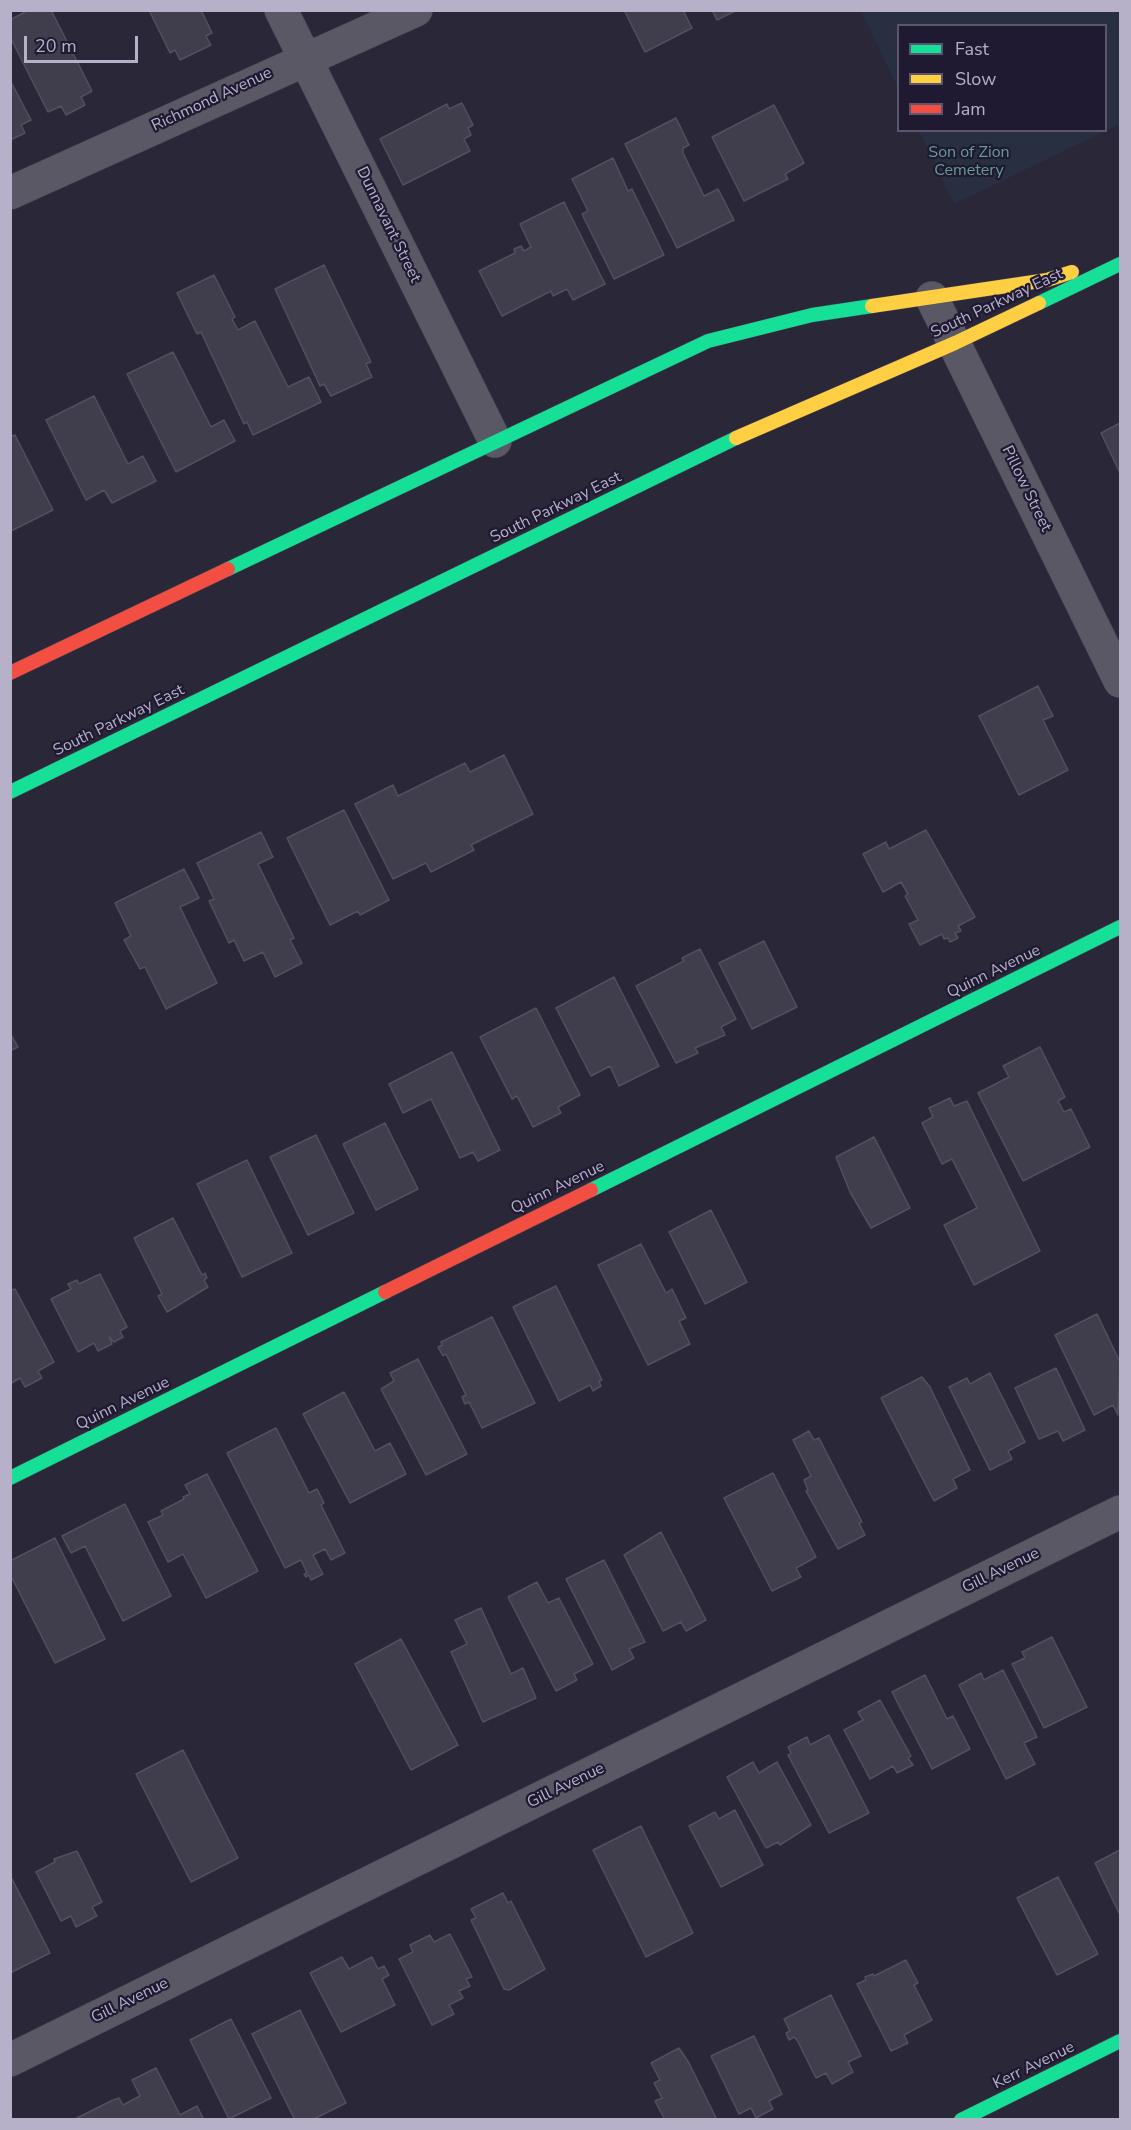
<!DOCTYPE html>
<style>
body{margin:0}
#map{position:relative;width:1131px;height:2130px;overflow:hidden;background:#2a2738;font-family:"Nunito Sans",sans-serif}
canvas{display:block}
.frame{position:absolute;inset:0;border:12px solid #b6b1c9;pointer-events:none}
.legend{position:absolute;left:897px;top:24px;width:210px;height:108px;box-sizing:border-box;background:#1f1a32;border:2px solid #5b566e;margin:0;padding:8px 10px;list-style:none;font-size:18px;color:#b6b1c9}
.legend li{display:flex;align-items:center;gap:12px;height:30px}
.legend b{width:30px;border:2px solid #5b566e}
.scale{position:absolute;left:24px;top:36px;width:114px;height:27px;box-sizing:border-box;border:3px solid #b6b1c9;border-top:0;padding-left:8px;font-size:18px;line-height:21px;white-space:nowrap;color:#b6b1c9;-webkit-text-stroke:4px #1f1a32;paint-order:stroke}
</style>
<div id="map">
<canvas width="1131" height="2130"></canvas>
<div class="frame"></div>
<ul class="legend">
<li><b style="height:8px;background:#16e098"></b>Fast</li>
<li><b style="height:8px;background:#ffcf43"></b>Slow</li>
<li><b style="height:8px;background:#f24e42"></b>Jam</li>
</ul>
<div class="scale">20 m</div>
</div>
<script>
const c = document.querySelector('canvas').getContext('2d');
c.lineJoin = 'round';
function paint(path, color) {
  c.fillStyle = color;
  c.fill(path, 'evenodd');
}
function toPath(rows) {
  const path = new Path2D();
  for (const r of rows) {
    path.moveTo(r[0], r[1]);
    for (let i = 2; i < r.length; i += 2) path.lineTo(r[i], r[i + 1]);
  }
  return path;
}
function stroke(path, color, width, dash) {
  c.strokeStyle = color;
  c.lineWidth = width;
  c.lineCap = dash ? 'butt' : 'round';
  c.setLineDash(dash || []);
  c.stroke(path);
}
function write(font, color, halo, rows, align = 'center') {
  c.font = font + ' "Nunito Sans",sans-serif';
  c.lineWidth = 4.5;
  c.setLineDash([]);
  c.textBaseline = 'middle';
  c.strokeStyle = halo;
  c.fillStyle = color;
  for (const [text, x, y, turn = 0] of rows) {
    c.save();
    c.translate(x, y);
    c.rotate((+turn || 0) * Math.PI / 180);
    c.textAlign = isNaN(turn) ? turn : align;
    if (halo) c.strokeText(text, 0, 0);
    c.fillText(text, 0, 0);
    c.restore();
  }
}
const green = toPath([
 [861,11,1120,11,1120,124,954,204,919,131,1106,130,1106,26,898,26,898,88]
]);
const building = toPath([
 [29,10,51,10,92,91,81,97,85,105,66,115,61,106,48,112,10,37,10,20,29,10],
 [149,10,201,10,212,33,206,36,211,45,180,60,175,50,170,53,149,10],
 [624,10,683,10,692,28,645,52,624,10],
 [712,10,737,10,717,20,712,10],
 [10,80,31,120,21,125,25,133,10,140,10,80],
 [462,103,473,125,468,128,471,135,464,139,470,151,403,185,380,139,447,104,449,109,462,103],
 [774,105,804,163,785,174,788,179,744,201,712,137,774,105],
 [676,118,689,145,683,148,683,153,704,196,718,189,734,220,677,248,625,144,676,118],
 [613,158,628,191,632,189,664,255,614,279,582,214,588,211,572,179,613,158],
 [564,202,605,284,573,300,567,289,553,296,551,291,502,316,479,271,515,253,514,249,521,246,524,251,531,247,520,224,564,202],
 [324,265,371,362,366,364,372,377,331,396,324,384,320,386,275,289,324,265],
 [214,275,235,317,232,319,238,330,255,321,288,387,309,377,321,402,253,435,247,422,244,424,201,332,197,334,177,293,214,275],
 [173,352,211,427,224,420,235,441,176,472,127,374,173,352],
 [94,396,128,464,143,456,156,481,112,503,104,490,86,500,46,420,94,396],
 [1120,423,1120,473,1101,433,1120,423],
 [15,435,53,510,11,531,10,437,15,435],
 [1038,686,1053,716,1043,720,1068,770,1019,795,979,716,1038,686],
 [504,755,533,814,471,845,474,850,431,872,426,863,393,879,355,804,393,785,398,796,465,763,470,772,504,755],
 [344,810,389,900,360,915,358,911,330,925,287,838,344,810],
 [926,830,975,917,958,926,961,931,955,933,958,938,950,942,948,938,944,939,942,934,920,945,909,924,918,920,905,896,908,894,901,882,883,892,863,854,886,842,889,849,926,830],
 [261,832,273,857,258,864,294,938,290,940,302,963,275,977,263,952,244,961,234,940,229,943,209,901,214,899,197,863,261,832],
 [184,869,199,898,180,907,217,983,166,1009,145,967,140,969,124,940,131,936,115,903,184,869],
 [764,941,797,1007,752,1029,719,963,764,941],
 [700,949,736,1019,721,1027,725,1035,695,1048,698,1053,676,1063,636,986,684,961,682,958,700,949],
 [614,977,659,1066,619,1086,610,1066,591,1076,556,1008,614,977],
 [536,1008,580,1095,558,1107,561,1113,533,1127,517,1096,512,1099,480,1037,536,1008],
 [10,1033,18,1047,10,1051,10,1033],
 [1040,1047,1065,1097,1058,1101,1064,1112,1071,1109,1090,1147,1023,1181,978,1093,1009,1077,1003,1066,1040,1047],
 [452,1052,500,1150,478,1161,473,1152,460,1158,431,1099,403,1113,389,1084,452,1052],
 [950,1098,954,1106,967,1101,1040,1251,974,1285,944,1225,977,1208,952,1159,942,1164,922,1123,933,1117,929,1108,950,1098],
 [385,1123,418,1189,376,1210,343,1144,385,1123],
 [316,1135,354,1213,308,1235,270,1157,316,1135],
 [874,1137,910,1208,871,1228,850,1192,836,1157,874,1137],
 [247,1160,292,1253,242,1277,197,1184,247,1160],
 [711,1210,747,1282,705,1304,669,1232,711,1210],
 [173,1218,202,1275,205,1273,207,1278,204,1280,208,1287,167,1312,158,1296,162,1294,134,1238,173,1218],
 [641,1244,666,1293,672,1289,686,1318,679,1321,690,1344,648,1365,598,1265,641,1244],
 [100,1274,127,1327,120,1331,123,1337,114,1342,109,1337,112,1344,98,1351,94,1343,78,1352,51,1299,71,1289,68,1284,77,1280,79,1284,100,1274],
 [556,1286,602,1380,599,1381,601,1386,593,1391,590,1385,559,1401,513,1307,556,1286],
 [15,1289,54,1362,38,1371,42,1378,25,1387,20,1378,10,1384,10,1291,15,1289],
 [1097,1314,1120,1362,1118,1415,1113,1405,1094,1415,1055,1335,1097,1314],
 [492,1317,535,1403,482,1428,469,1402,465,1404,462,1397,466,1395,446,1354,443,1356,438,1347,442,1345,441,1342,492,1317],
 [418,1359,467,1454,426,1475,381,1389,394,1381,390,1373,418,1359],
 [1056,1368,1085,1430,1063,1441,1058,1431,1039,1439,1015,1388,1056,1368],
 [990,1373,1025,1442,1008,1451,1012,1459,990,1470,949,1387,967,1378,970,1384,990,1373],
 [922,1377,930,1387,970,1470,953,1479,957,1488,934,1501,881,1398,922,1377],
 [344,1392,375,1451,390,1443,406,1474,350,1503,303,1414,344,1392],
 [276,1428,309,1493,317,1489,324,1503,321,1505,345,1553,331,1560,325,1549,313,1555,323,1574,311,1580,309,1575,306,1577,304,1574,307,1573,301,1560,285,1568,227,1453,276,1428],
 [809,1431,814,1440,819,1438,862,1522,859,1523,865,1535,838,1549,806,1491,808,1490,804,1480,811,1476,793,1440,809,1431],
 [773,1473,816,1557,796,1568,801,1577,772,1591,724,1498,773,1473],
 [207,1474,258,1571,206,1598,183,1554,168,1562,148,1522,163,1515,161,1511,184,1499,183,1497,190,1494,185,1485,207,1474],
 [125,1504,171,1596,123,1621,85,1546,71,1553,62,1536,125,1504],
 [661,1532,706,1620,686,1631,681,1622,663,1631,624,1555,661,1532],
 [55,1538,105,1639,55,1663,10,1574,10,1561,55,1538],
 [604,1560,645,1642,629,1649,634,1658,612,1670,566,1579,604,1560],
 [537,1582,548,1603,559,1598,593,1664,574,1674,577,1680,556,1691,508,1597,537,1582],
 [481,1608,511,1674,523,1668,536,1698,483,1722,451,1652,467,1644,455,1620,481,1608],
 [1052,1637,1087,1707,1044,1728,1012,1664,1025,1658,1022,1652,1052,1637],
 [401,1639,458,1745,411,1770,355,1664,401,1639],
 [1003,1670,1037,1737,1024,1743,1035,1764,1006,1779,959,1685,981,1673,984,1680,1003,1670],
 [925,1675,947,1719,953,1716,970,1749,932,1769,892,1692,925,1675],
 [880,1700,911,1756,908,1758,913,1765,897,1773,893,1766,870,1779,844,1730,863,1720,858,1712,880,1700],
 [829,1735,869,1813,829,1833,788,1755,791,1753,788,1747,807,1737,810,1745,829,1735],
 [183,1750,238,1858,191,1882,136,1774,183,1750],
 [753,1762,759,1773,777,1762,811,1825,780,1845,778,1842,766,1848,727,1777,753,1762],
 [735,1810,763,1865,721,1887,689,1826,715,1812,719,1819,735,1810],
 [641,1826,693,1933,646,1957,593,1850,641,1826],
 [1120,1850,1120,1915,1095,1863,1120,1850],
 [77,1851,102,1902,92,1907,97,1916,76,1927,71,1916,61,1921,36,1872,55,1862,54,1859,77,1851],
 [10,1875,50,1953,10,1973,10,1875],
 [1058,1877,1098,1954,1057,1975,1017,1898,1058,1877],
 [503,1893,508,1903,511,1901,545,1969,509,1990,504,1989,471,1920,476,1918,471,1909,503,1893],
 [450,1934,472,1977,466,1979,470,1986,459,1991,463,1998,449,2005,454,2014,432,2025,399,1959,413,1952,410,1945,430,1935,434,1942,450,1934],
 [342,1957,349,1969,372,1957,378,1969,384,1966,389,1975,382,1979,395,2005,341,2032,310,1973,342,1957],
 [906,1960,918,1983,914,1985,932,2020,904,2035,908,2043,891,2051,857,1984,866,1980,865,1977,873,1974,874,1976,906,1960],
 [831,1995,861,2056,848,2062,853,2072,832,2084,826,2073,816,2078,797,2040,794,2037,789,2040,786,2033,790,2031,784,2019,831,1995],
 [300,2010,346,2103,312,2120,295,2120,252,2034,300,2010],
 [231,2019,271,2098,229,2119,190,2040,231,2019],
 [754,2036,782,2094,769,2101,773,2109,756,2118,751,2108,739,2114,711,2056,754,2036],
 [679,2048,689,2063,717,2120,665,2120,655,2101,662,2098,654,2083,660,2080,651,2063,679,2048],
 [156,2068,180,2115,197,2106,204,2120,73,2120,111,2101,119,2098,123,2105,140,2096,132,2080,156,2068]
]);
const street = toPath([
 [281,10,495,441],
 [10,193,416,10],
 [932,298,1120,681],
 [10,2060,1120,1512]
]);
const fast = toPath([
 [1039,303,1120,264],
 [228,569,708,341,812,315,872,306],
 [10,792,736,438],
 [591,1190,1120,927],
 [10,1478,385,1292],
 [961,2120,1120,2041]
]);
const slow = toPath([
 [872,306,1047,280,1072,272],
 [736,438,955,343,1039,303]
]);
const jam = toPath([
 [10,673,228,569],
 [385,1292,591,1190]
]);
const streetNames = [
 ["Richmond Avenue",212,100,-25],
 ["Dunnavant Street",388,225,64],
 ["South Parkway East",997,304,-25],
 ["Pillow Street",1026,489,64],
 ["South Parkway East",556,508,-26],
 ["South Parkway East",119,721,-26],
 ["Quinn Avenue",994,972,-26],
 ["Quinn Avenue",558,1188,-26],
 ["Quinn Avenue",123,1404,-26],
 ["Gill Avenue",1001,1571,-26],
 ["Gill Avenue",566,1786,-26],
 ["Gill Avenue",130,2001,-26],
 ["Kerr Avenue",1034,2066,-26]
];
const parkNames = [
 ["Son of Zion",969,153],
 ["Cemetery",969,171]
];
paint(green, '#272f41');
paint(building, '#403e4d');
stroke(building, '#534f5f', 1.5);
stroke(street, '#45424f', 34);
stroke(fast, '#454251', 15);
stroke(slow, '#454251', 15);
stroke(jam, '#454251', 15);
stroke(street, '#5a5865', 33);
stroke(fast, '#16e098', 14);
stroke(slow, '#ffcf43', 14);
stroke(jam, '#f24e42', 14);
write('16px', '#b6b1c9', '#1f1a32', streetNames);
write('16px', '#669c92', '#1f1a32', parkNames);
</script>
